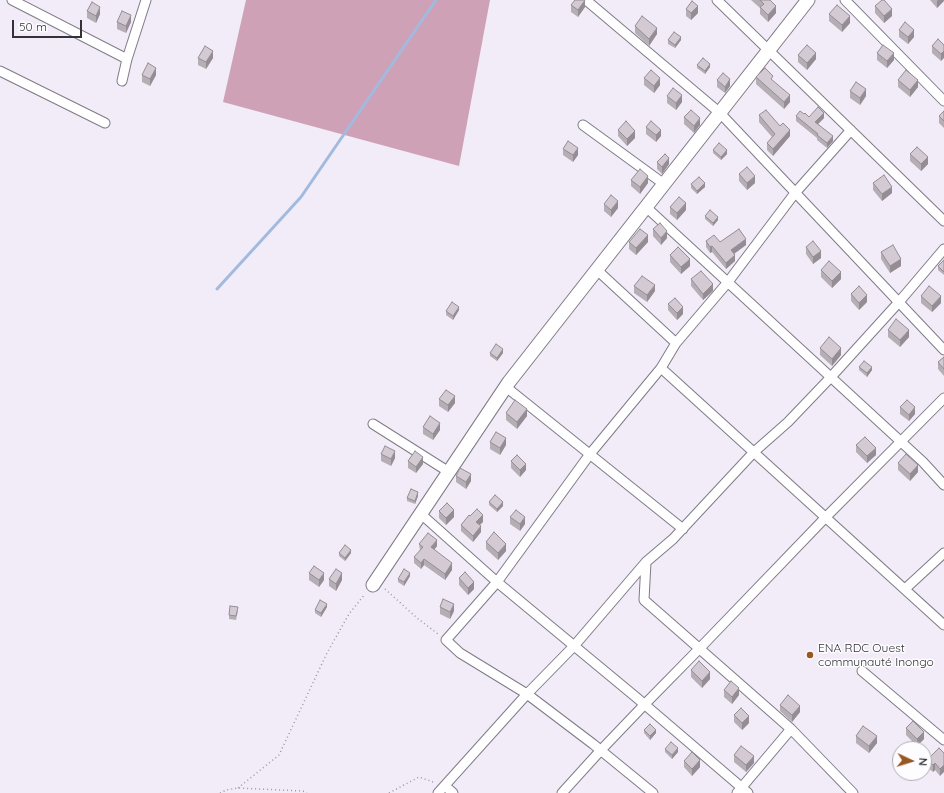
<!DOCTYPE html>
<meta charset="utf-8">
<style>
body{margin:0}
#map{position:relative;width:944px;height:793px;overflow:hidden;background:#f1ecf8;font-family:Quicksand,sans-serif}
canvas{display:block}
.north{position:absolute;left:892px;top:741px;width:40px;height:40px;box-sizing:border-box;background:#fdfcfe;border:1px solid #adabae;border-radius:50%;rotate:94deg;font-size:11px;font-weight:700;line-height:16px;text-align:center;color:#343237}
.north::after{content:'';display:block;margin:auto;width:14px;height:18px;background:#975721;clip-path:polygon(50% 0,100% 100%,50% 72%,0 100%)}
.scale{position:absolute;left:12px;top:20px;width:70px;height:18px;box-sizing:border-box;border:2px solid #343237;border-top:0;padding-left:5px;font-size:12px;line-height:14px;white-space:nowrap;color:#343237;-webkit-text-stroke:3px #fdfcfe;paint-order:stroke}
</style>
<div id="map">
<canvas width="944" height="793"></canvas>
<div class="north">N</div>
<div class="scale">50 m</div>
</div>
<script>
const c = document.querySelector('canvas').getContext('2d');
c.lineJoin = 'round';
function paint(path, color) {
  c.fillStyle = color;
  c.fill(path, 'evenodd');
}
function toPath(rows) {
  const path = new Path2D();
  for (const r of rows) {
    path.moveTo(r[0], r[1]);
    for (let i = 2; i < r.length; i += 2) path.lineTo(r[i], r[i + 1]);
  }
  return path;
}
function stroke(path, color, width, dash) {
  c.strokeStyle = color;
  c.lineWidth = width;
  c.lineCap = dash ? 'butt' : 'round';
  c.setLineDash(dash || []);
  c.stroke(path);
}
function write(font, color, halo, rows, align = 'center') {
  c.font = font + ' Quicksand,sans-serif';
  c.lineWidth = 3;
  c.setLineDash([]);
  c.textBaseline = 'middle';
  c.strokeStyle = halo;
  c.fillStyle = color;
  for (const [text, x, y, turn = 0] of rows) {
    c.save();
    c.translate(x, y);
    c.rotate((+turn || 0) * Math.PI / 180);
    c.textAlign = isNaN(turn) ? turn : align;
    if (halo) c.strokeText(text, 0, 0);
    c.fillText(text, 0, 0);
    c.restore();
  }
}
const forest = toPath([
 [246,0,490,0,459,166,223,102]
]);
const stream = toPath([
 [217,289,301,197,436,0]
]);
const path = toPath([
 [385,589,417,618,438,634],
 [238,788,279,755,327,653,349,614,365,594],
 [220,793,226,790,238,788,303,791,307,793],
 [389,793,419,777,436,783]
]);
const street = toPath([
 [12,0,127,59],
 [586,0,720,113,944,350],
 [717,0,944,221],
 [845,0,944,101],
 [0,71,105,123],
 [122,81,127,59,146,0],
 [583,125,664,184],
 [646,207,923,462,944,485],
 [597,270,676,343],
 [661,368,944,625],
 [506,387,683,529],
 [373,424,449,472],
 [421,514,497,582,590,454,661,368,676,343,728,282,795,193,851,130],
 [646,562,644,600,791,729,853,793],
 [905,589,944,553],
 [862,671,944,740],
 [445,786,453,793],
 [438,793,527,694,574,646,646,562,673,539,754,452,788,422,831,377,899,302,944,249],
 [562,793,601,750,645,704,699,649,826,517,944,398],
 [653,793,593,744,527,694,460,653,446,640,497,582,637,698,748,793],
 [737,793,791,729]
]);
const secondary = toPath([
 [373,585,509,382,808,0]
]);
const wall = toPath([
 [751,0,770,0,776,13,768,22,760,14,760,8],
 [930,0,944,0,937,8],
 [571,5,585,7,578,17,571,12],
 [875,6,892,16,884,23,875,13],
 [686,9,698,13,691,20,686,16],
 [87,11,100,14,96,23,87,18],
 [829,14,850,23,842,32,829,21],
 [117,22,131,22,126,33,117,29],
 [635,26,657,34,649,46,635,33],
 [899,30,914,37,908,44,899,37],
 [668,40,681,40,675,48,668,44],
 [944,45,941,61,932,53,932,46],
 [877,53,894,60,887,68,877,60],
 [798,55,816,59,807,70,798,62],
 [198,58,213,58,206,69,198,65],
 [697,65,710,67,705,74,697,68],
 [142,75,156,75,150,86,142,82],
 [756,77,773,81,790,102,784,109,756,84],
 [644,78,660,85,654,93,644,85],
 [717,80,730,86,725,93,717,87],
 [898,80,918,87,910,97,898,87],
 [850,91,866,96,860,105,850,98],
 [667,96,682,102,676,110,667,103],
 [944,111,944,128,939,123,939,116],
 [804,114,809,117,824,118,818,124,833,141,827,148,817,140,817,138,796,121,796,116],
 [759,115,780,126,790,136,773,156,767,150,767,143,772,137,759,122],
 [684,117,700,125,694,133,684,124],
 [646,127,661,136,656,142,646,134],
 [618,130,635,138,627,146,618,136],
 [563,149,578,155,573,162,563,155],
 [713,150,727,154,721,160,713,153],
 [910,154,928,164,921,171,910,161],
 [657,162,669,164,662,174,657,169],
 [739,174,755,183,747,190,739,181],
 [631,180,648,183,640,194,631,186],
 [873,183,892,193,882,201,873,190],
 [691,184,705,187,697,194,691,188],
 [604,204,618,208,611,217,604,211],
 [670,207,686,210,677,220,670,214],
 [705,216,718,220,713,226,705,219],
 [653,229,667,238,661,245,653,236],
 [706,241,720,242,746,245,734,254,735,261,726,269,712,252,710,253,706,247],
 [629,242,648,242,636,255,629,249],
 [806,247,821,258,813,264,806,254],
 [881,252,901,266,890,273,881,259],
 [670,255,690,266,681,274,670,262],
 [944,260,944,275,938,270,938,266],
 [821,270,841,279,832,288,821,277],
 [691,279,713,291,703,300,691,286],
 [634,286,655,291,647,302,634,293],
 [851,294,867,302,859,310,851,301],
 [921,296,941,303,932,312,921,303],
 [668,304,683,314,677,320,668,310],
 [459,310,453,320,446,315,446,311],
 [888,330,909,337,900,347,888,337],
 [820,348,841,355,832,366,820,355],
 [490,353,503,353,497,361,490,356],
 [944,357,944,376,938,369,938,362],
 [859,367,872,370,867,377,859,370],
 [439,399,455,403,448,412,439,406],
 [900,407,915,414,909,421,900,414],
 [506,413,527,416,517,429,506,420],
 [423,427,440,430,433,440,423,434],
 [490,442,506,445,500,455,490,449],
 [856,445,876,455,867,463,856,452],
 [381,454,395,458,391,466,381,461],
 [408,461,423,464,416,473,408,468],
 [511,461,526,470,520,477,511,468],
 [898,463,918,472,910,481,898,470],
 [456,476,471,481,466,489,456,482],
 [418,496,415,504,407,501,407,498],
 [489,502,503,506,497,512,489,505],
 [439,511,454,517,446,525,439,518],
 [470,516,483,522,480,525,481,532,473,542,461,531,461,525],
 [510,517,525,524,520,531,510,524],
 [486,542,506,551,498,560,486,549],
 [419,544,437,546,434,550,452,570,445,580,424,565,421,569,414,563,414,557,420,551],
 [339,553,351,553,345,561,339,556],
 [309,573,324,580,319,587,309,580],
 [410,576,404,586,398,582,398,579],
 [459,578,474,589,468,595,459,585],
 [329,579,342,580,336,591,329,586],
 [327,607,321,617,315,613,315,610],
 [440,607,454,611,450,619,440,614],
 [238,611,236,620,229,619,229,615],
 [691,670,710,679,702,688,691,677],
 [724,690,739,695,732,704,724,697],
 [780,705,800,712,792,722,780,711],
 [734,715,749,723,742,730,734,722],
 [906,728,924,739,917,746,906,735],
 [644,730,656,733,650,740,644,733],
 [856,736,877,743,869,753,856,743],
 [665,749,678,752,672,759,665,752],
 [944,753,940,776,935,770,933,772,927,767,927,760],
 [734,755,754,763,746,772,734,762],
 [684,761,700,767,692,776,684,767]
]);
const shadedWall = toPath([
 [585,0,585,7,578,17,578,10],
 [938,0,944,0,944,1,937,8,937,1],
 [698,6,698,13,691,20,691,13],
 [776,6,776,13,768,22,768,15],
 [100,7,100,14,96,23,96,16],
 [892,9,892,16,884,23,884,16],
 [131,15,131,22,126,33,126,26],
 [850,16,850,23,842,32,842,25],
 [657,28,657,34,649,46,649,39],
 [914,30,914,37,908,44,908,37],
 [681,37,681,40,675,48,675,45],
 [213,51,213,58,206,69,206,62],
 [944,51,944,58,941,61,941,54],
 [816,53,816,59,807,70,807,63],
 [894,53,894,60,887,68,887,61],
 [710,64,710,67,705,74,705,71],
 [156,68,156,75,150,86,150,79],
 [660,78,660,85,654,93,654,86],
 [730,79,730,86,725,93,725,87],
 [918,80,918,87,910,97,910,90],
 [866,89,866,96,860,105,860,98],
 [682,95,682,102,676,110,676,103],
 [790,95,790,102,784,109,784,102],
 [824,113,824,118,815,127,815,122],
 [700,118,700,125,694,133,694,126],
 [661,130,661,136,656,142,656,135],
 [790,130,790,136,773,156,773,149],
 [635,131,635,138,627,146,627,139],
 [833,136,833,141,827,148,827,143],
 [578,148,578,155,573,162,573,155],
 [727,150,727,154,721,160,721,157],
 [928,157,928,164,921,171,921,164],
 [669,158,669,164,662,174,662,167],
 [648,176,648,183,640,194,640,187],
 [755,176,755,183,747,190,747,183],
 [705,183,705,187,697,194,697,191],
 [892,187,892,193,882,201,882,194],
 [618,201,618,208,611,217,611,210],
 [686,203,686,210,677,220,677,213],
 [718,217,718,220,713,226,713,223],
 [667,231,667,238,661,245,661,238],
 [648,235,648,242,636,255,636,248],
 [746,239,746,245,731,256,731,250],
 [712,246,712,252,710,253,710,247],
 [821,251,821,258,813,264,813,257],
 [735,255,735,261,726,269,726,263],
 [690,259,690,266,681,274,681,267],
 [901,259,901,266,890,273,890,266],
 [841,272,841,279,832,288,832,281],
 [713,284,713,291,703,300,703,294],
 [655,285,655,291,647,302,647,295],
 [867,295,867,302,859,310,859,303],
 [941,296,941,303,932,312,932,306],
 [459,307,459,310,453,320,453,316],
 [683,307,683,314,677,320,677,313],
 [909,330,909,337,900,347,900,340],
 [841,348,841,355,832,366,832,359],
 [503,349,503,353,497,361,497,358],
 [872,367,872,370,867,377,867,373],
 [455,396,455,403,448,412,448,405],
 [915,407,915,414,909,421,909,415],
 [527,409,527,416,517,429,517,422],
 [440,423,440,430,433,440,433,434],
 [506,438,506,445,500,455,500,448],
 [876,448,876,455,867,463,867,456],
 [395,451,395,458,391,466,391,459],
 [423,457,423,464,416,473,416,467],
 [526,464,526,470,520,477,520,470],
 [918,465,918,472,910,481,910,474],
 [471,474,471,481,466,489,466,482],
 [418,492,418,496,415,504,415,501],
 [503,502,503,506,497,512,497,509],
 [454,510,454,517,446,525,446,518],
 [483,515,483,522,476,528,476,522],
 [525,517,525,524,520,531,520,524],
 [481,526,481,532,473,542,473,536],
 [437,540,437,546,431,554,431,547],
 [506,544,506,551,498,560,498,553],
 [351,550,351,553,345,561,345,558],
 [424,559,424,565,421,569,421,563],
 [452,563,452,570,445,580,445,574],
 [324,573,324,580,319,587,319,580],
 [342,573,342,580,336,591,336,584],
 [410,573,410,576,404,586,404,582],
 [474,582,474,589,468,595,468,588],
 [327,604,327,607,321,617,321,613],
 [454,604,454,611,450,619,450,612],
 [710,672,710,679,702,688,702,681],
 [739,688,739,695,732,704,732,697],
 [800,706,800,712,792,722,792,715],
 [749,716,749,723,742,730,742,723],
 [656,730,656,733,650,740,650,736],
 [924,732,924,739,917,746,917,739],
 [877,736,877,743,869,753,869,746],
 [678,748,678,752,672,759,672,755],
 [754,756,754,763,746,772,746,765],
 [700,760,700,767,692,776,692,769],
 [935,763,935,770,933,772,933,765],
 [944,765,944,772,940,776,940,769]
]);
const building = toPath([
 [575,0,585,0,578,10,571,5,575,0],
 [760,0,770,0,776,6,768,15,760,7,764,4,760,0],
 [882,0,884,0,892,9,884,16,875,6,882,0],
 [692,1,698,6,691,13,686,9,692,1],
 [92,2,100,7,96,16,87,11,92,2],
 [837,5,850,16,842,25,829,14,837,5],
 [122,11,131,15,126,26,117,22,122,11],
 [642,16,657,28,649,39,635,26,642,16],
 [905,22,914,30,908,37,899,30,905,22],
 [674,32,681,37,675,45,668,40,674,32],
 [938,39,944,45,944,51,941,54,932,46,938,39],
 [807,45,816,53,807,63,798,55,807,45],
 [883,45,894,53,887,61,877,53,883,45],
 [205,46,213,51,206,62,198,58,205,46],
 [703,58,710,64,705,71,697,65,703,58],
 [148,63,156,68,150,79,142,75,148,63],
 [765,68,773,76,771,79,790,95,784,102,756,77,765,68],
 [651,70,660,78,654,86,644,78,651,70],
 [906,70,918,80,910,90,898,80,906,70],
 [723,73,730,79,725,87,717,80,723,73],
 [856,82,866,89,860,98,850,91,856,82],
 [673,88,682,95,676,103,667,96,673,88],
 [818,107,824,113,815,122,833,136,827,143,817,135,818,134,796,116,800,111,804,114,805,113,809,117,818,107],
 [691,110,700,118,694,126,684,117,691,110],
 [766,110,780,126,783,123,790,130,773,149,767,143,775,134,759,115,766,110],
 [944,111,944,121,939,116,944,111],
 [626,121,635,131,627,139,618,130,626,121],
 [651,121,661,130,656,135,646,127,651,121],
 [568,141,578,148,573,155,563,149,568,141],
 [719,143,727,150,721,157,713,150,719,143],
 [917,147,928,157,921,164,910,154,917,147],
 [665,154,669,158,662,167,657,162,665,154],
 [747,167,755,176,747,183,739,174,747,167],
 [640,169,648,176,640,187,631,180,640,169],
 [884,175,892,187,882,194,873,183,884,175],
 [699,177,705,183,697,191,691,184,699,177],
 [611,195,618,201,611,210,604,204,611,195],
 [679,197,686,203,677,213,670,207,679,197],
 [710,210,718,217,713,223,705,216,710,210],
 [660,223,667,231,661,238,653,229,660,223],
 [640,229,648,235,636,248,629,242,640,229],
 [739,229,746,239,731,250,735,255,726,263,712,246,710,247,706,241,714,235,720,242,739,229],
 [813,241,821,251,813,257,806,247,813,241],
 [893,245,901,259,890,266,881,252,893,245],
 [678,247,690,259,681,267,670,255,678,247],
 [944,260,944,272,938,266,944,260],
 [829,261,841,272,832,281,821,270,829,261],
 [701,271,713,284,703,294,691,279,701,271],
 [642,276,655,285,647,295,634,286,642,276],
 [859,286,867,295,859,303,851,294,859,286],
 [929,286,941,296,932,306,921,296,929,286],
 [675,298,683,307,677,313,668,304,675,298],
 [452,302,459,307,453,316,446,311,452,302],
 [896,319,909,330,900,340,888,330,896,319],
 [829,337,841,348,832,359,820,348,829,337],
 [496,344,503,349,497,358,490,353,496,344],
 [944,357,944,369,938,362,944,357],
 [864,361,872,367,867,373,859,367,864,361],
 [446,390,455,396,448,405,439,399,446,390],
 [515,400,527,409,517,422,506,413,515,400],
 [907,400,915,407,909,415,900,407,907,400],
 [430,416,440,423,433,434,423,427,430,416],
 [496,432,506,438,500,448,490,442,496,432],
 [865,437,876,448,867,456,856,445,865,437],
 [385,446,395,451,391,459,381,454,385,446],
 [415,451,423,457,416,467,408,461,415,451],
 [906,454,918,465,910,474,898,463,906,454],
 [517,455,526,464,520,470,511,461,517,455],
 [460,468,471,474,466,482,456,476,460,468],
 [411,489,418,492,415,501,407,498,411,489],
 [495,495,503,502,497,509,489,502,495,495],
 [447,503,454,510,446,518,439,511,447,503],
 [477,509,483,515,476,522,481,526,473,536,461,525,469,515,470,516,477,509],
 [516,510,525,517,520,524,510,517,516,510],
 [494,532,506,544,498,553,486,542,494,532],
 [428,533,437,540,431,547,452,563,445,574,424,559,421,563,414,557,423,547,419,544,428,533],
 [345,545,351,550,345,558,339,553,345,545],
 [314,566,324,573,319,580,309,573,314,566],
 [336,569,342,573,336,584,329,579,336,569],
 [404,569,410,573,404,582,398,579,404,569],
 [465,572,474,582,468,588,459,578,465,572],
 [443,599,454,604,450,612,440,607,443,599],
 [320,600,327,604,321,613,315,610,320,600],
 [230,606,238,607,236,616,229,615,230,606],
 [699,661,710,672,702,681,691,670,699,661],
 [731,681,739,688,732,697,724,690,731,681],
 [788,695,800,706,792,715,780,705,788,695],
 [741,708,749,716,742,723,734,715,741,708],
 [913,721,924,732,917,739,906,728,913,721],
 [650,724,656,730,650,736,644,730,650,724],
 [863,726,877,736,869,746,856,736,863,726],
 [671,742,678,748,672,755,665,749,671,742],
 [741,746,754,756,746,765,734,755,741,746],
 [939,748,944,753,944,765,940,769,935,763,933,765,927,760,939,748],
 [692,752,700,760,692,769,684,761,692,752]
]);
const markers = [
 [810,655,4,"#975721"]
];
const poiNames = [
 ["ENA RDC Ouest",818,648],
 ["communauté Inongo",818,662]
];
paint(forest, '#cea1b6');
stroke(stream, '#a3badf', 3);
stroke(street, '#807b86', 11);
stroke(secondary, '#807b86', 15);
stroke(path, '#9c98a1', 1.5, [1, 3]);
stroke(street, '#fff', 9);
stroke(secondary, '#fff', 13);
paint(wall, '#b6aeb5');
paint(shadedWall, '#948d94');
paint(building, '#d4cad3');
stroke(building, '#948d94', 1);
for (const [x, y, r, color] of markers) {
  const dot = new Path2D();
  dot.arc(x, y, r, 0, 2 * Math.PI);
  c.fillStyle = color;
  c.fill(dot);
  stroke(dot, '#fdfcfe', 1.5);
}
write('12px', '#343237', '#fdfcfe', poiNames, 'left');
</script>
